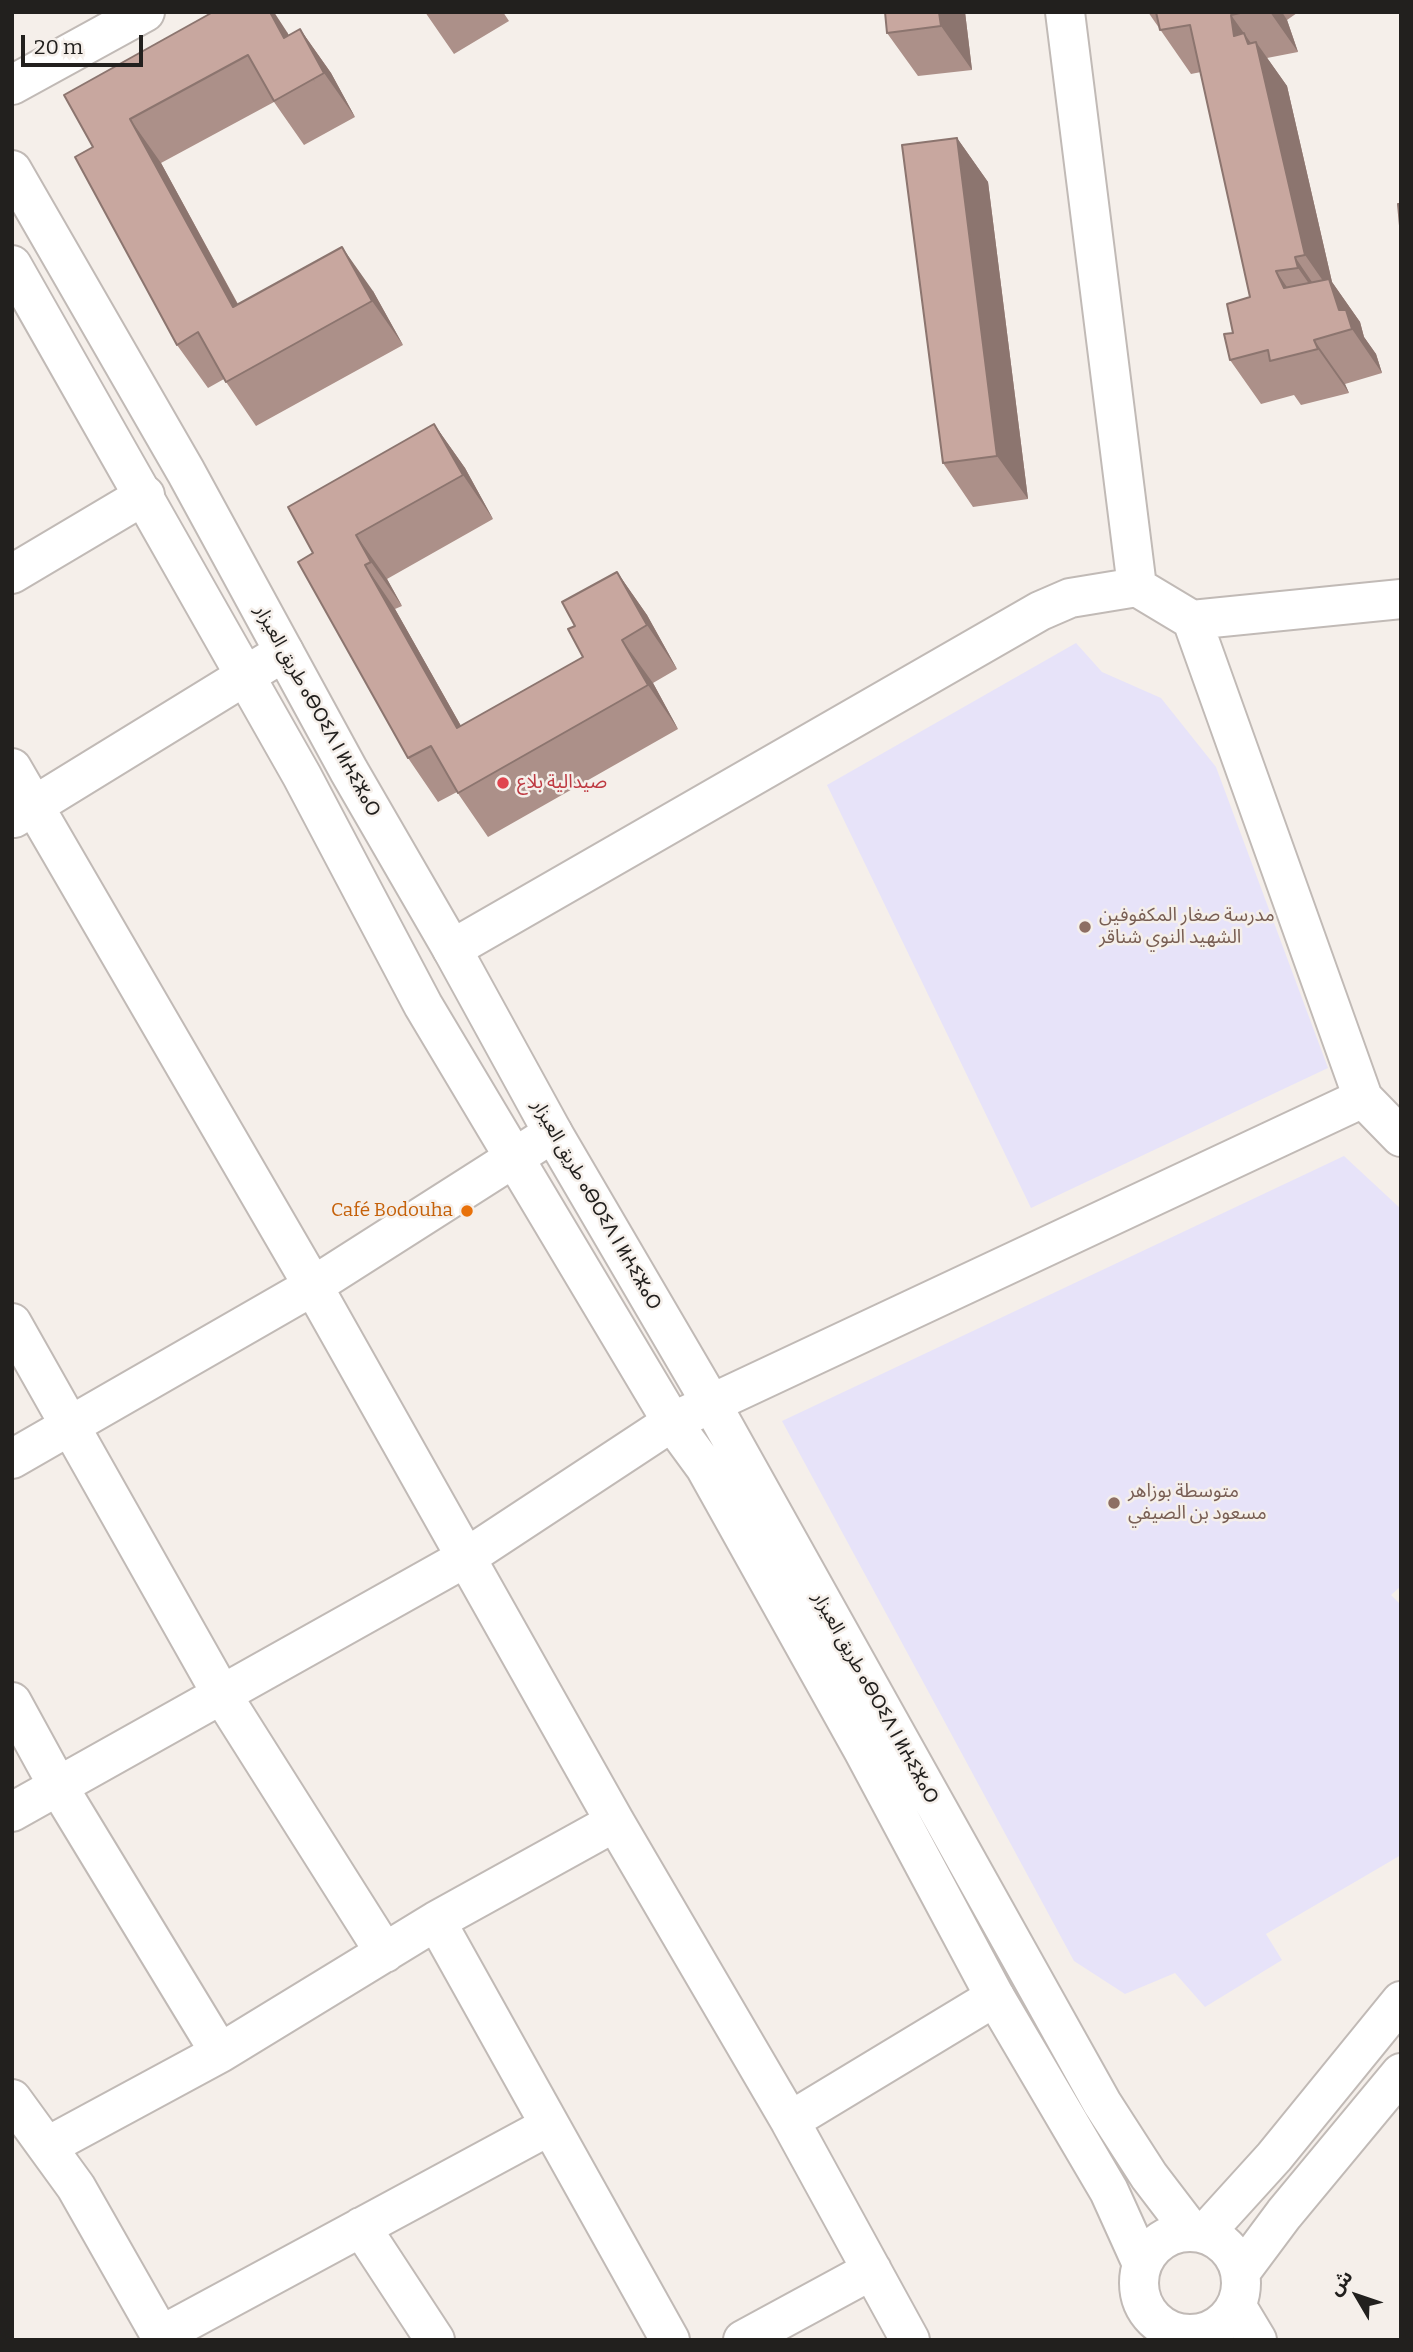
<!DOCTYPE html>
<meta charset="utf-8">
<style>
body{margin:0}
#map{position:relative;width:1413px;height:2352px;overflow:hidden;background:#f5efea;font-family:Bitter,"Noto Sans Arabic",serif}
canvas{display:block}
.frame{position:absolute;inset:0;border:14px solid #22201e;pointer-events:none}
.north{position:absolute;left:1322px;top:2261px;width:70px;height:70px;-webkit-text-stroke:5px #f5efea;paint-order:stroke;rotate:309deg;font-size:19px;font-weight:700;line-height:28px;text-align:center;color:#22201e}
.north::after{content:'';display:block;margin:auto;width:24px;height:32px;background:#22201e;clip-path:polygon(50% 0,100% 100%,50% 72%,0 100%)}
.scale{position:absolute;left:21px;top:35px;width:122px;height:32px;box-sizing:border-box;border:4px solid #22201e;border-top:0;padding-left:9px;font-size:21px;line-height:24px;white-space:nowrap;color:#22201e;-webkit-text-stroke:5px #f5efea;paint-order:stroke}
</style>
<div id="map">
<canvas width="1413" height="2352"></canvas>
<div class="frame"></div>
<div class="north">ش</div>
<div class="scale">20 m</div>
</div>
<script>
const c = document.querySelector('canvas').getContext('2d');
c.lineJoin = 'round';
function paint(path, color) {
  c.fillStyle = color;
  c.fill(path, 'evenodd');
}
function toPath(rows) {
  const path = new Path2D();
  for (const r of rows) {
    if (r.length === 3) {
      path.moveTo(r[0] + r[2], r[1]);
      path.arc(r[0], r[1], r[2], 0, 2 * Math.PI);
      continue;
    }
    path.moveTo(r[0], r[1]);
    for (let i = 2; i < r.length; i += 2) path.lineTo(r[i], r[i + 1]);
  }
  return path;
}
function stroke(path, color, width, dash) {
  c.strokeStyle = color;
  c.lineWidth = width;
  c.lineCap = dash ? 'butt' : 'round';
  c.setLineDash(dash || []);
  c.stroke(path);
}
function write(font, color, halo, rows, align = 'center') {
  c.font = font + ' Bitter,"Noto Sans Arabic","Noto Sans Tifinagh",serif';
  c.lineWidth = 5;
  c.setLineDash([]);
  c.textBaseline = 'middle';
  c.strokeStyle = halo;
  c.fillStyle = color;
  for (const [text, x, y, turn = 0] of rows) {
    c.save();
    c.translate(x, y);
    c.rotate((+turn || 0) * Math.PI / 180);
    c.textAlign = isNaN(turn) ? turn : align;
    if (halo) c.strokeText(text, 0, 0);
    c.fillText(text, 0, 0);
    c.restore();
  }
}
const education = toPath([
 [1076,643,1102,672,1161,698,1216,767,1328,1068,1031,1208,827,785],
 [1344,1156,1401,1209,1401,1586,1391,1595,1401,1605,1401,1855,1266,1934,1282,1960,1205,2007,1175,1973,1125,1994,1074,1961,782,1421]
]);
const street = toPath([
 [1065,12,1137,587],
 [12,85,145,12],
 [12,574,145,495],
 [1192,620,1363,1098,1401,1137],
 [12,768,313,1286,615,1822,790,2121,910,2340],
 [14,818,284,652],
 [452,949,1040,611,1070,598,1137,587,1192,620,1401,599],
 [12,1323,222,1695,385,1953],
 [12,1459,313,1286,553,1133],
 [12,1702,59,1788,220,2053],
 [12,1812,467,1557,672,1422,1363,1098],
 [436,1921,670,2340],
 [12,2099,76,2187,163,2340],
 [790,2121,995,1997],
 [48,2146,220,2053,436,1921,615,1822],
 [361,2227,435,2340],
 [160,2336,549,2126],
 [743,2340,872,2270]
]);
const secondary = toPath([
 [12,170,186,472,349,771,452,949,553,1133,711,1403,1102,2103,1149,2176,1191,2231],
 [12,265,302,776,423,1005,672,1422,705,1467,863,1750,995,1997,1109,2191,1142,2264],
 [1190,2283,51],
 [1205,2233,1274,2157,1401,2001],
 [1240,2273,1284,2214,1401,2073],
 [1236,2305,1257,2340]
]);
const wall = toPath([
 [425,12,503,12,509,21,454,54],
 [965,12,972,70,918,76,887,33],
 [1148,12,1296,12,1297,13,1287,20,1298,52,1267,58,1287,86,1332,282,1360,322,1364,337,1376,354,1382,373,1345,384,1349,393,1301,405,1294,395,1261,404,1230,360,1233,333,1250,297,1201,72,1191,74],
 [300,29,331,73,355,117,304,145,274,102,161,163,238,304,373,291,403,345,256,426,224,379,208,388,177,345,93,147,64,95,287,32,289,36],
 [957,138,988,182,1028,499,973,507,943,463],
 [434,424,465,468,493,519,387,579,402,606,395,609,461,726,583,657,575,626,617,572,647,615,677,669,653,683,678,729,488,837,457,792,438,802,408,758,313,553]
]);
const shadedWall = toPath([
 [270,12,274,12,287,32,315,82,284,38],
 [939,12,965,12,972,70,941,26],
 [1270,12,1282,12,1287,20,1298,52],
 [1231,15,1258,53,1256,42,1287,86,1332,282,1360,322,1364,337,1376,354,1382,373,1339,310,1335,298,1305,255,1234,36],
 [300,29,331,73,355,117,324,73],
 [130,119,161,163,263,351,233,307],
 [957,138,988,182,1028,499,997,456],
 [342,247,373,291,403,345,372,301],
 [1295,257,1325,301,1329,312,1298,268],
 [1276,271,1306,315,1284,288],
 [1314,340,1345,384,1349,393,1318,349],
 [434,424,465,468,493,519,463,475],
 [356,535,387,579,402,606,371,562],
 [365,565,395,609,487,772,457,728],
 [617,572,647,615,677,669,647,625],
 [622,640,653,683,678,729,648,685]
]);
const building = toPath([
 [213,12,270,12,284,38,300,29,324,73,274,101,248,55,130,119,233,307,342,247,372,301,226,382,198,332,177,345,75,157,93,147,64,95,213,12],
 [885,12,939,12,941,26,887,33,885,12],
 [1156,12,1245,12,1231,15,1234,36,1244,33,1248,44,1256,42,1305,255,1295,257,1298,268,1276,271,1284,288,1329,279,1339,310,1346,310,1352,329,1314,340,1318,349,1270,361,1268,350,1230,360,1224,334,1233,333,1227,304,1250,297,1190,25,1160,30,1156,12],
 [957,138,997,456,943,463,902,145,957,138],
 [1398,204,1401,204,1401,237,1398,204],
 [434,424,463,475,356,535,371,562,365,565,457,728,583,657,568,629,575,626,562,602,617,572,647,625,622,640,648,685,458,793,431,746,408,758,298,562,313,553,288,507,434,424]
]);
const markers = [
 [503,783,7,"#e0444e"],
 [1085,927,7,"#8d6e63"],
 [467,1211,7,"#e8710a"],
 [1114,1503,7,"#8d6e63"]
];
const streetNames = [
 ["طريق العيزار ⴰⴱⵔⵉⴷ ⵏ ⵍⵄⵉⵣⴰⵔ",317,711,61],
 ["طريق العيزار ⴰⴱⵔⵉⴷ ⵏ ⵍⵄⵉⵣⴰⵔ",596,1205,60],
 ["طريق العيزار ⴰⴱⵔⵉⴷ ⵏ ⵍⵄⵉⵣⴰⵔ",875,1698,61]
];
const healthNames = [
 ["صيدالية بلاع",517,783]
];
const educationNames = [
 ["مدرسة صغار المكفوفين",1099,916],
 ["الشهيد النوي شناقر",1099,938],
 ["متوسطة بوزاهر",1128,1492],
 ["مسعود بن الصيفي",1128,1514]
];
const foodNames = [
 ["Café Bodouha",453,1211]
];
paint(education, '#e7e3f9');
stroke(street, '#c1bab6', 42);
stroke(secondary, '#c1bab6', 42);
stroke(street, '#fff', 38);
stroke(secondary, '#fff', 38);
paint(wall, '#ac9089');
paint(shadedWall, '#8c756f');
paint(building, '#c8a79f');
stroke(building, '#8c756f', 2);
for (const [x, y, r, color] of markers) {
  const dot = new Path2D();
  dot.arc(x, y, r, 0, 2 * Math.PI);
  c.fillStyle = color;
  c.fill(dot);
  stroke(dot, '#f5efea', 2.5);
}
write('19px', '#22201e', '#f5efea', streetNames);
write('19px', '#be3a42', '#f5efea', healthNames, 'left');
write('19px', '#785e54', '#f5efea', educationNames, 'left');
write('19px', '#c56008', '#f5efea', foodNames, 'right');
</script>
